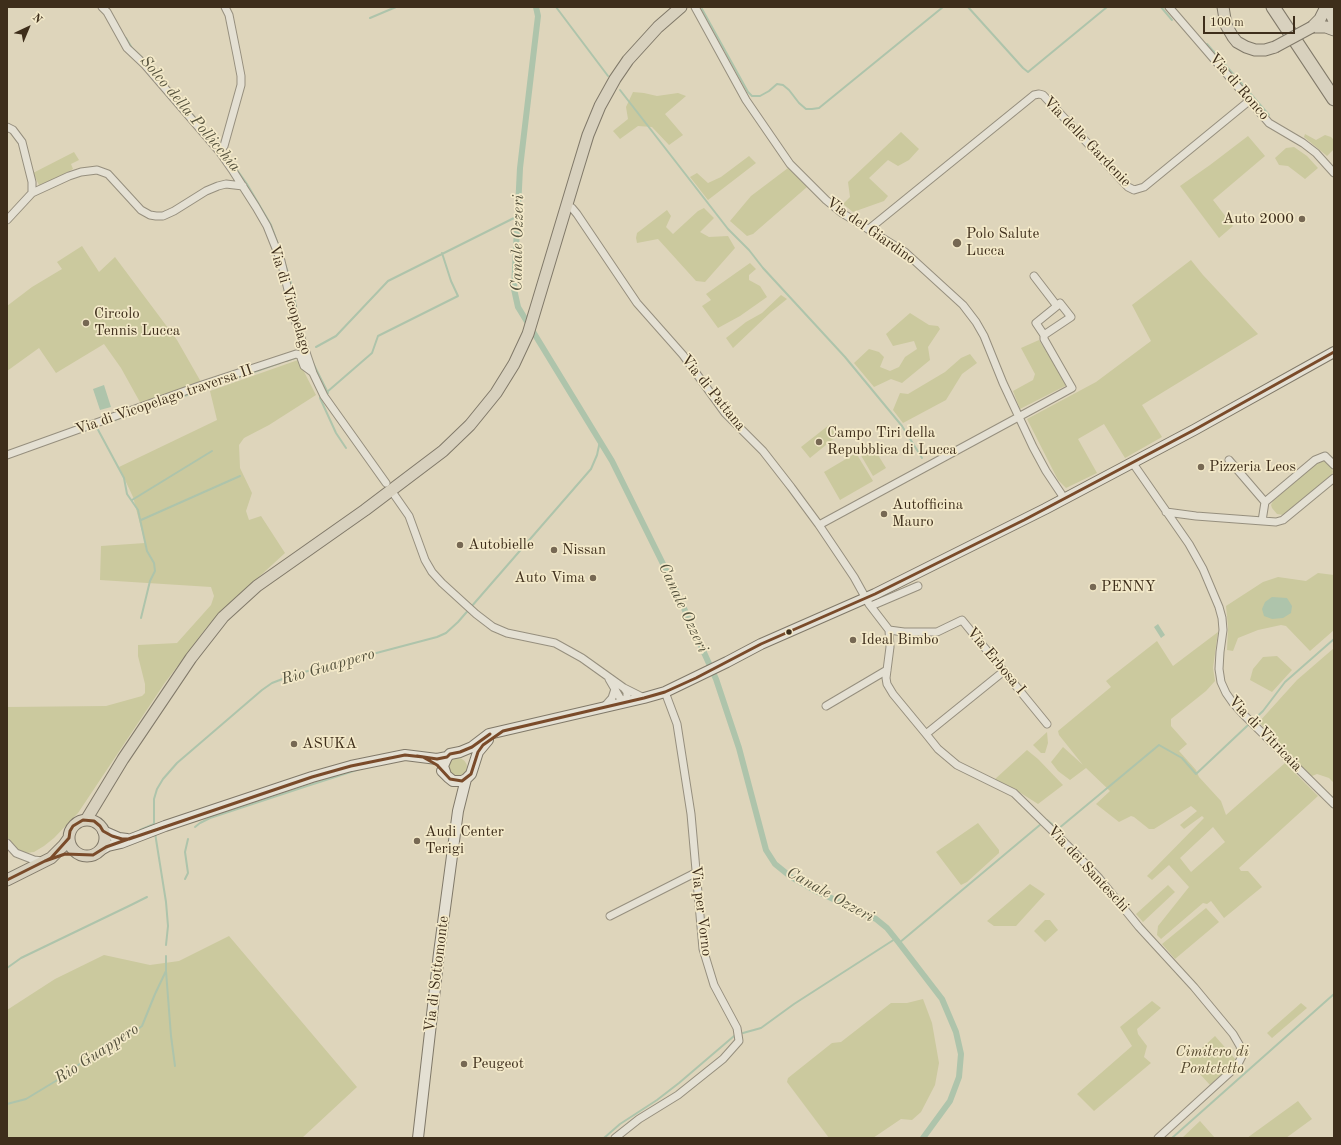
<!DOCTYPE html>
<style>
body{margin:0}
#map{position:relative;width:1341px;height:1145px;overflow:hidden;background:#ded5bb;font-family:"Old Standard TT",serif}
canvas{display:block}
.frame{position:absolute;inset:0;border:8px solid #3e2e1b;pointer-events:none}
.north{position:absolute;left:8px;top:8px;width:40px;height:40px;-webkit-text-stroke:3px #f3e9c9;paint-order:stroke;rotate:44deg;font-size:11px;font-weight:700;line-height:16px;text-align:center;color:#3e2e1b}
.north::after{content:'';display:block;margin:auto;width:14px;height:18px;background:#3e2e1b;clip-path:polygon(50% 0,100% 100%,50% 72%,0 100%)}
.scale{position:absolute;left:1203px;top:16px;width:92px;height:18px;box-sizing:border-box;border:2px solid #3e2e1b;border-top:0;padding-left:5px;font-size:12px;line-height:14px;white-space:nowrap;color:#3e2e1b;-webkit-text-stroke:3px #f3e9c9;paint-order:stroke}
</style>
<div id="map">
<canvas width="1341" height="1145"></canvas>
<div class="frame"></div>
<div class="north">N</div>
<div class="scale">100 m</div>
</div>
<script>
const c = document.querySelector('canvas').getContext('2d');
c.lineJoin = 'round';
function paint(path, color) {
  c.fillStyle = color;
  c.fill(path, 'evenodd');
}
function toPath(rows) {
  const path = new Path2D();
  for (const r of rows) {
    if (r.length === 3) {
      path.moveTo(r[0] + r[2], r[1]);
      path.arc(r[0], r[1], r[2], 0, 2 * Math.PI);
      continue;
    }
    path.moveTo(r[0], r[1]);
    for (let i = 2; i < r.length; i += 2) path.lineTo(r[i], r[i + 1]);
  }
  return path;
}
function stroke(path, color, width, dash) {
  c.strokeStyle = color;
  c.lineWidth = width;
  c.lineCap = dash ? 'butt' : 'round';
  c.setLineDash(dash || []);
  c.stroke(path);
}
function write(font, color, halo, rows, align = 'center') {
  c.font = font + ' "Old Standard TT",serif';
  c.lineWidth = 3.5;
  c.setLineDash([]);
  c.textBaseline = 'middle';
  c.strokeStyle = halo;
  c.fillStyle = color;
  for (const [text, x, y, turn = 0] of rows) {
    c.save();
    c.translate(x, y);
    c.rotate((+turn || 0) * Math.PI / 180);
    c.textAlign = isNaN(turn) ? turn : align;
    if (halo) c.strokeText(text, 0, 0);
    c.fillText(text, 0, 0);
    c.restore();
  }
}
const green = toPath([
 [633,92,644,93,657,96,678,93,686,96,665,114,683,135,669,145,652,127,638,126,620,139,613,131,628,119,626,107],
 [901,132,919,149,909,160,898,166,888,160,869,178,888,196,884,201,853,212,843,204,850,197,848,182],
 [1305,134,1316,140,1325,135,1331,137,1334,140,1334,149,1327,156,1304,137],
 [1248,136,1265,156,1213,200,1233,226,1219,238,1180,186,1210,165],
 [1294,147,1307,156,1318,168,1305,179,1288,166,1279,165,1275,158,1286,148],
 [74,152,79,160,71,164,73,169,40,187,33,173],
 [749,156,756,163,708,200,690,177,697,173,708,183,721,177],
 [788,168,807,187,753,234,747,236,730,221,751,196],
 [704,208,714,218,700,232,709,237,728,236,735,248,705,282,696,281,658,239,637,243,636,238,637,233,667,210,671,216,666,227,673,234,698,211],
 [82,246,99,272,115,257,177,340,201,382,141,404,121,368,104,344,56,373,39,348,7,371,7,306,32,287,62,269,57,262],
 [1191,260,1203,275,1258,334,1142,405,1162,437,1125,458,1104,424,1078,439,1097,473,1066,488,1058,480,1027,419,1096,382,1151,341,1132,305],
 [750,263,756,269,749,275,749,280,760,286,767,297,740,316,718,328,702,306,711,300,706,294],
 [781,295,787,299,771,312,733,348,726,338,746,322,762,313],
 [910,313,929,325,938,326,940,329,928,347,930,360,902,383,891,379,874,387,854,363,869,349,879,352,884,357,880,367,890,371,899,367,905,357,917,349,914,341,893,346,886,334],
 [1039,340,1066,381,1065,386,1020,409,1013,391,1033,380,1035,374,1021,348],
 [970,354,977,363,962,374,946,400,903,423,893,410,900,393,908,394,945,372,961,358],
 [298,360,316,395,269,425,244,438,239,445,240,468,252,493,246,511,249,520,261,516,285,553,224,609,206,628,164,684,78,813,54,838,44,846,34,852,26,853,18,850,11,844,7,836,7,707,106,706,142,696,145,693,145,684,138,656,138,645,177,643,211,605,214,596,211,587,100,580,101,546,145,543,133,497,119,467,217,420,210,391],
 [829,425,837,436,810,458,801,447],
 [872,445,886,468,873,476,859,452],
 [856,453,873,481,840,500,824,472],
 [1323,461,1328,463,1332,468,1333,472,1331,476,1283,515,1277,514,1272,508,1271,505,1273,501,1317,463],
 [1318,573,1334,575,1334,630,1310,651,1286,626,1281,625,1258,630,1238,638,1233,651,1227,650,1228,627,1226,606,1263,582,1278,577,1306,581],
 [1218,632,1213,668,1215,681,1206,691,1171,719,1171,726,1187,744,1179,751,1196,770,1199,777,1221,801,1226,815,1285,763,1318,796,1239,868,1241,871,1248,871,1262,887,1224,918,1211,901,1207,904,1203,903,1161,939,1157,935,1158,926,1189,887,1169,865,1152,880,1147,876,1204,818,1202,816,1184,829,1180,825,1197,811,1191,806,1154,829,1149,829,1134,817,1131,816,1119,822,1096,804,1110,791,1086,768,1070,780,1058,771,1051,762,1063,747,1083,765,1059,735,1058,731,1111,687,1106,681,1157,641,1173,666],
 [1213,827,1225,842,1191,872,1180,858],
 [1334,648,1334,783,1329,778,1317,774,1312,776,1308,775,1259,722,1297,680],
 [1277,656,1292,670,1272,692,1250,680,1253,669,1263,657],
 [1047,732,1048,743,1045,753,1041,753,1033,745],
 [1027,750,1038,759,1063,785,1038,804,1016,790,994,780],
 [458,767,9],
 [978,823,999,850,999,853,967,882,961,885,936,852],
 [1030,884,1045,894,1016,926,994,926,987,921],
 [1168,885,1175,892,1143,922,1136,914],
 [1206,908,1219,922,1175,959,1162,944],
 [1045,920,1050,920,1058,930,1045,942,1034,931],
 [229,936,357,1087,302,1138,7,1138,7,1010,55,979,104,955,150,965,179,961],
 [923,999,932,1023,939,1063,935,1085,921,1112,912,1120,901,1119,873,1138,829,1138,787,1082,788,1078,832,1043,841,1042,891,1003,907,1003],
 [1152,1001,1161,1008,1137,1029,1138,1034,1147,1046,1144,1057,1151,1063,1094,1111,1077,1094,1132,1046,1120,1027],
 [1301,1003,1307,1008,1272,1038,1267,1033],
 [1215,1036,1237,1061,1210,1085,1188,1061],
 [1298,1101,1312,1119,1286,1138,1247,1138],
 [1200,1121,1215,1138,1182,1138]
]);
const water = toPath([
 [104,385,111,407,100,410,93,389],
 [1272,597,1287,598,1292,606,1291,613,1283,618,1272,619,1264,616,1262,609,1265,602],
 [1158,624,1165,635,1161,638,1154,627]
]);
const stream = toPath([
 [556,7,608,76],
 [968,7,1023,68,1028,72,1107,7],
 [1161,7,1172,20],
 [702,9,748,92,752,96,760,96,769,91,777,84,783,85,789,90,799,103,806,109,812,109,819,108,943,7],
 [370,18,396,7],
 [126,38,132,48,151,66,164,82],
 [1207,44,1269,115],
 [620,90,728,229,749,250,763,268,845,357,902,426,922,458],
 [177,97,212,138],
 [223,150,247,184,271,225,289,275,301,329],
 [316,347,336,336,388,281,518,216],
 [286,361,298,357],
 [313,363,328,393],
 [327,392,372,353,378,336,458,296,451,281,442,253],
 [320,398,336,433,346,448],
 [103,424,280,363],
 [96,426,124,478,127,494,138,510,147,551,154,563,155,571,150,581,141,618],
 [132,500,212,451],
 [141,520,240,476],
 [1047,820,1058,829,1159,745,1182,758,1196,774,1263,711,1285,682,1334,639],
 [154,827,154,799,157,789,163,779,177,763,262,690,272,683,293,675,437,637,446,633,458,622,591,469,597,455,600,441],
 [195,827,200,823,210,818,307,786,363,768],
 [140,830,154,824],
 [155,833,166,902,168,926,166,945],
 [185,879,188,873,185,852,188,839],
 [899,943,1041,824],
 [7,968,21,958,131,905,147,897],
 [166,971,171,1036,175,1066],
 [743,1033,761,1028,794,1004,895,939],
 [7,1104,26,1099,64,1076,107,1043,134,1032,142,1026,155,994,166,971,166,956],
 [604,1138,620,1124,657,1100,679,1083,734,1036],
 [1172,1138,1334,994]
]);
const canal = toPath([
 [536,7,538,16,520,168,514,289,518,307,612,461,672,582,716,679,739,748,766,850,775,864,791,877,814,890,876,919,887,928,899,943,942,999,956,1032,961,1054,959,1077,950,1101,923,1138]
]);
const minor = toPath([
 [102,7,107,12,127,48,145,65,219,151,233,171,256,207,267,226,281,261,296,323,313,373,324,396,386,483],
 [695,7,746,100,790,164,826,200,842,213,905,252,917,263,963,305,976,322,984,336,1003,383,1033,447,1046,471,1064,498],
 [1169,7,1269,123,1303,143,1316,153,1334,173],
 [7,127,13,130,22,142,32,182,32,193,7,220],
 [219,151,224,146,241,85,241,76,237,55,229,15,225,7],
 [32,193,69,176,81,172,97,170,108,174,141,210,150,215,156,216,163,216,174,211,206,191,218,186,226,184,243,186],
 [572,208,577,214,637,303,683,355,725,413,763,451,791,487,819,525,854,577,869,604,889,630,890,647,886,678,887,684,893,694,926,734,938,749,957,765,1014,793,1067,845,1099,878,1139,927,1194,987,1233,1034,1240,1046,1242,1056,1237,1066,1158,1138],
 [869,229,1034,95,1039,94,1043,95,1128,187,1134,190,1144,187,1249,101],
 [1044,335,1071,317,1060,303,1057,306],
 [7,455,199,386,296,354,300,355,304,366,312,372],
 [1229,460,1265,502],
 [1132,462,1189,544,1203,569,1219,607,1222,618,1223,630,1220,652,1219,669,1221,682,1226,693,1233,703,1243,714,1334,804],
 [393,493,409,516,425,560,432,572,442,583,476,614,493,627,507,633,555,643,582,658,624,688,644,698],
 [1166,512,1196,516,1276,522,1283,520,1334,478],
 [1262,521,1265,502,1315,460,1325,456,1334,465],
 [819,525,1072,388,1044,339,1044,335,1036,323,1057,306,1034,276],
 [871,606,918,586],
 [889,630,904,632,937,632,962,620,1047,724],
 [609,679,620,698,625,703,627,696,627,692,624,688],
 [826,706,887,670],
 [604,707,612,698,615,689],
 [926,734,1004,671],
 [7,843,16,853,34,860,42,861],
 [610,916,695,873],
 [615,1138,639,1119,678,1095,723,1059,739,1041,737,1028,714,985,703,949,691,814,677,724,665,692]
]);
const secondary = toPath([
 [442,771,448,777,453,781,462,781,466,779,471,774,478,752,488,740],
 [446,775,443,766,447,757,450,754,460,752,472,747,489,734,644,698,665,692,727,662,761,644,875,594,1045,509,1194,430,1334,352],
 [103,831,119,838,127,839],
 [99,851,108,846,121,843,165,826,312,777,351,766,405,755,437,759,447,757],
 [418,1138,439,953,458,811,466,779]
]);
const primary = toPath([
 [1223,7,1226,25,1233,37,1237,42,1246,47,1255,50,1265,50,1275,47],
 [1328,7,1334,21],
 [1312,27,1320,19,1326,7],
 [1312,27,1326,27,1334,30],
 [86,820,123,759,191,658,223,617,257,586,365,510,443,451,470,425,496,393,514,364,528,334,577,171,588,135,600,106,615,79,628,60,658,27,681,7],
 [87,838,18],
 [7,880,51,858,64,845,69,838]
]);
const motorway = toPath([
 [1273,7,1334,99]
]);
const primaryBridge = toPath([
 [1275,47,1312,27]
]);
const bus1 = toPath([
 [417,756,437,759,447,757,450,754,460,752,472,747,490,734],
 [45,861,65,854,93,855,106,847,134,837],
 [7,880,51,858,69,838,70,831,73,826,83,820,94,821,100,826,103,831,112,836,122,839,129,839,312,777,351,766,405,755,423,757,437,765,450,779,462,781,471,774,478,752,483,745,503,731,644,698,665,692,696,678,761,644,875,594,1024,520,1194,430,1334,352]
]);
const markers = [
 [1302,219,4,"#766853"],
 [957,243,5,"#766853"],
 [86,323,4,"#766853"],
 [819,442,4,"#766853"],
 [1201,467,4,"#766853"],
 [884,514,4,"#766853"],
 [460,545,4,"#766853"],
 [554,550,4,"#766853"],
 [593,578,4,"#766853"],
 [1093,587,4,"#766853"],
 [789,632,3.5,"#3e2e1b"],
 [853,640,4,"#766853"],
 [294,744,4,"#766853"],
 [417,841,4,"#766853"],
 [464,1064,4,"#766853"]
];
const streetNames = [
 ["Via di Ronco",1239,87,49],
 ["Via delle Gardenie",1087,142,46],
 ["Via del Giardino",871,231,35],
 ["Via di Vicopelago",290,300,73],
 ["Via di Pattana",713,393,51],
 ["Via di Vicopelago traversa II",164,400,-19],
 ["Via Erbosa I",996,661,50],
 ["Via di Vitricaia",1265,734,46],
 ["Via dei Santeschi",1088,869,47],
 ["Via per Vorno",701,911,83],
 ["Via di Sottomonte",437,974,-83]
];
const poiNames = [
 ["Auto 2000",1294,219,"right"],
 ["Polo Salute",966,234],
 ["Lucca",966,251],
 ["Circolo",94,314],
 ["Tennis Lucca",94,331],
 ["Campo Tiri della",827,433],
 ["Repubblica di Lucca",827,450],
 ["Pizzeria Leos",1209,467],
 ["Autofficina",892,505],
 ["Mauro",892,522],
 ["Autobielle",468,545],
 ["Nissan",562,550],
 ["Auto Vima",585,578,"right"],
 ["PENNY",1101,587],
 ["Ideal Bimbo",861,640],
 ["ASUKA",302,744],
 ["Audi Center",425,832],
 ["Terigi",425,849],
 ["Peugeot",472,1064]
];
const parkNames = [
 ["Cimitero di",1212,1052],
 ["Pontetetto",1212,1069]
];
const waterNames = [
 ["Solco della Pollicchia",190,114,50],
 ["Canale Ozzeri",518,243,-89],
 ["Canale Ozzeri",683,608,65],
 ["Rio Guappero",328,667,-16],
 ["Canale Ozzeri",830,895,29],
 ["Rio Guappero",97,1054,-33]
];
paint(green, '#cbc99e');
paint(water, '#aec4ab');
stroke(stream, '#aec4ab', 2);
stroke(canal, '#aec4ab', 6);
stroke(minor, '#968f7e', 9);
stroke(secondary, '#807969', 12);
stroke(primary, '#807969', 13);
stroke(motorway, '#807969', 15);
stroke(minor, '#e4e0d3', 7);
stroke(secondary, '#e4e0d3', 10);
stroke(primary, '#d8d1be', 11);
stroke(motorway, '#d8d1be', 13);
stroke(primaryBridge, '#807969', 13, []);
stroke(primaryBridge, '#d8d1be', 11);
stroke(bus1, '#7a4b2a', 3);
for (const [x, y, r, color] of markers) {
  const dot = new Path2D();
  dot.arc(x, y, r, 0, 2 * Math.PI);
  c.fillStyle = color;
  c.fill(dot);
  stroke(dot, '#f3e9c9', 1.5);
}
write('15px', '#3e2e1b', '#f3e9c9', streetNames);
write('15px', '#3e2e1b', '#f3e9c9', poiNames, 'left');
write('italic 15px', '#574b31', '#f3e9c9', parkNames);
write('italic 16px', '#55523d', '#f3e9c9', waterNames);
</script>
